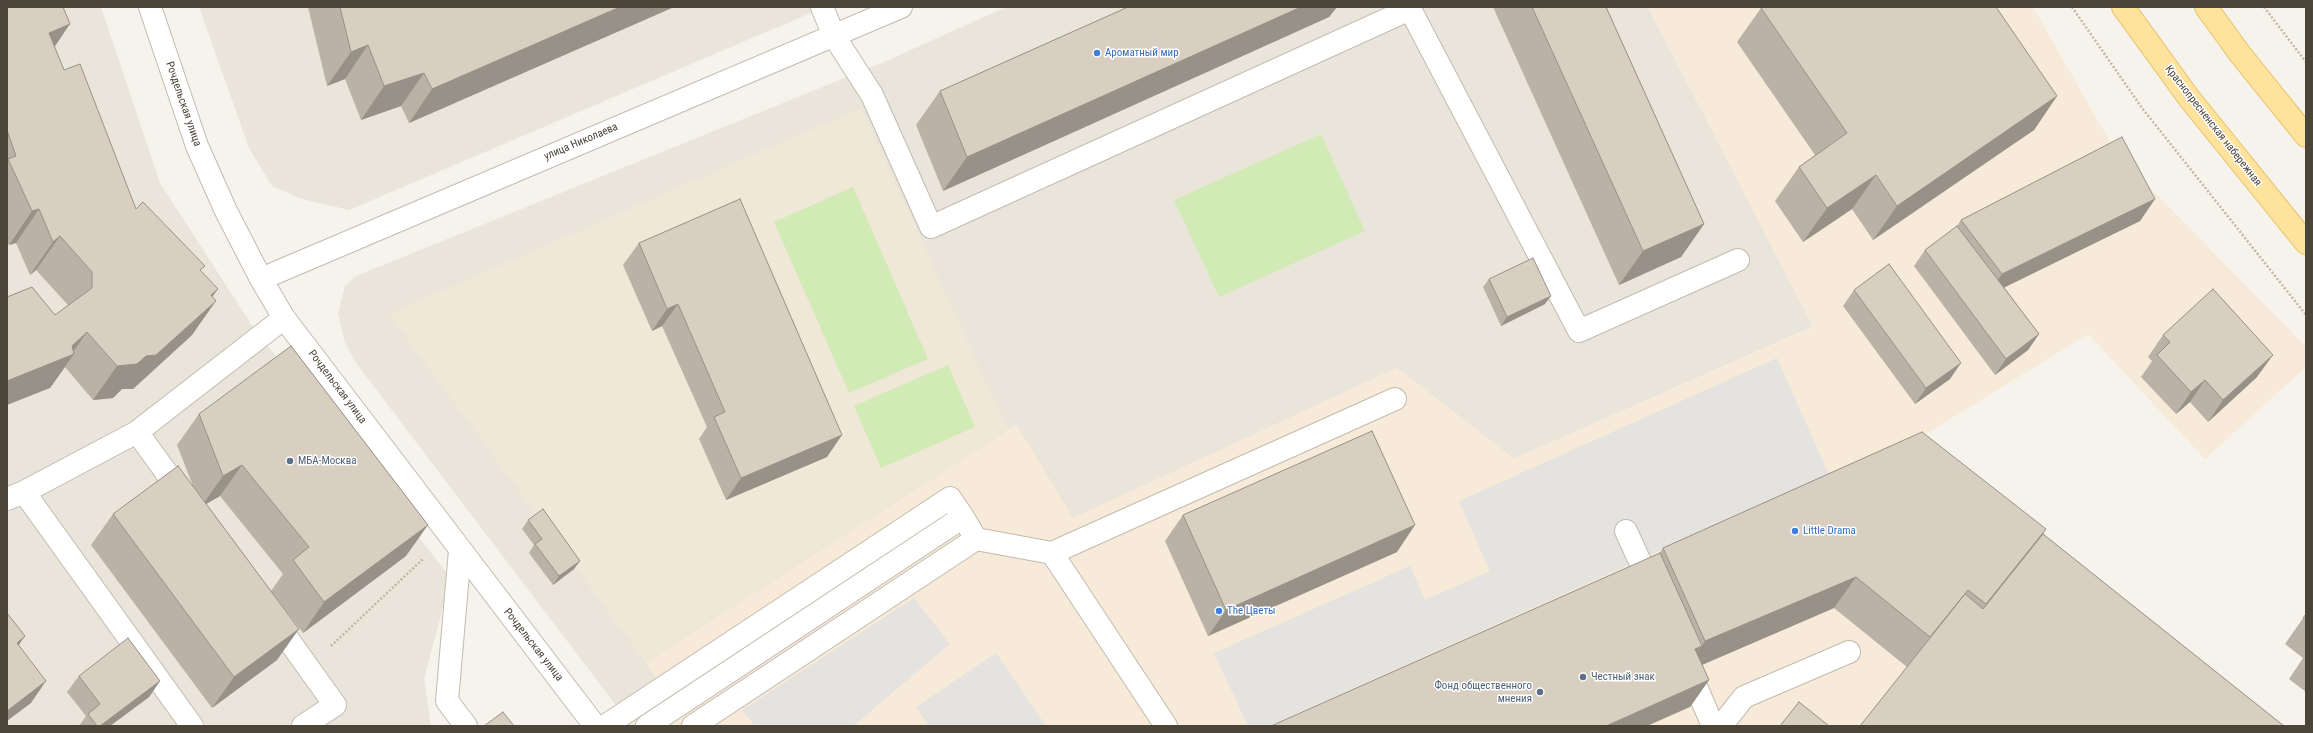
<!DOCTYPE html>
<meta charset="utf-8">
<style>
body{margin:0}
#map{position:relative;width:2313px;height:733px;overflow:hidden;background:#f6f3ec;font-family:"Roboto Condensed",sans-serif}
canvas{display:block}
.frame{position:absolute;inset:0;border:8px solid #4b4439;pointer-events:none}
</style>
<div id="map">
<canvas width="2313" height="733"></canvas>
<div class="frame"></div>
</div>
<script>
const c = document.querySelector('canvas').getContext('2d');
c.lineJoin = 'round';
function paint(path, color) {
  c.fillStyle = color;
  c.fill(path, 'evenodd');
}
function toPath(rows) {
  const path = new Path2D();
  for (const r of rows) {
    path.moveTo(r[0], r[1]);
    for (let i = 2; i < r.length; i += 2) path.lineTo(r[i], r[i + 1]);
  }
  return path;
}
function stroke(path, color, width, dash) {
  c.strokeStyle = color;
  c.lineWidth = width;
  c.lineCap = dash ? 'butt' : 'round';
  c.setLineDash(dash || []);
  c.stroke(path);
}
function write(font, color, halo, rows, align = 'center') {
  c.font = font + ' "Roboto Condensed",sans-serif';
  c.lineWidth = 3;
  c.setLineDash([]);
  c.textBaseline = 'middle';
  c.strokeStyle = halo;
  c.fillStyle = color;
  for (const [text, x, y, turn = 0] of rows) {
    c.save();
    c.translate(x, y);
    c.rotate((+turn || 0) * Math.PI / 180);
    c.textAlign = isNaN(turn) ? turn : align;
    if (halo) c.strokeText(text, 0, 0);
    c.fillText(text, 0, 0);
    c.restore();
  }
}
const residential = toPath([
 [7,7,101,7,160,183,253,327,447,573,448,589,424,679,431,726,7,726],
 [199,7,825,7,349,210,302,199,272,186,249,148],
 [1006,7,1648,7,1814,326,1514,459,1397,368,1073,519,1016,425,646,663,657,680,618,708,356,363,345,343,338,313,345,286,356,276,884,62]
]);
const commercial = toPath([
 [1648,7,2033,7,2117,154,2306,347,2306,367,2205,459,2088,334,1910,444,2258,726,631,726,618,708,657,680,646,663,1017,425,1073,518,1397,368,1514,459,1813,327]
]);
const education = toPath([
 [861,108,1008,431,646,663,389,314]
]);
const green = toPath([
 [1321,134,1365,231,1219,297,1174,200],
 [853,187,928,359,849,393,774,222],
 [948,365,975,427,881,468,854,406]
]);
const parking = toPath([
 [1777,358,1829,475,1269,726,1248,726,1214,653,1410,566,1425,600,1490,571,1459,501],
 [914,598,950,644,853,726,755,726,742,710],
 [996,653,1046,726,929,726,916,707]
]);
const path = toPath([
 [2072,7,2142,108,2306,315],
 [2264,7,2306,62],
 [331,646,424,558]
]);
const minor = toPath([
 [150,7,197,146,226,211,261,279,284,318,595,726],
 [822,7,834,36,872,95,931,227,1410,9,1409,7],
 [1410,9,1579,331,1738,260],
 [261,279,901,7],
 [137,432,184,497],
 [7,499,24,492],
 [1626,531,1647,577],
 [460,550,447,701,466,726],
 [1052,553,1395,399],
 [272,617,335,705,303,726],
 [1689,670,1713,726],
 [192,726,24,492,137,432,284,318],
 [605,726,950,498,963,517],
 [647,726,963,517,976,539,1052,553,1166,726],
 [693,726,976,539],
 [1721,726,1744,697,1849,652]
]);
const major = toPath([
 [2123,7,2189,98,2306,243],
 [2206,7,2240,54,2306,136]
]);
const wall = toPath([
 [7,7,54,47,64,70,136,209,201,271,212,297,192,335,133,389,122,389,113,398,93,400,65,367,50,388,55,315,68,305,36,270,30,275,16,243,9,245,7,241],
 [308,7,674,7,409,123,401,106,361,120,345,79,327,86],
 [1128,7,1337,7,1329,17,943,191,916,125,940,91],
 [1493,7,1606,7,1704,224,1681,257,1619,285],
 [1761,8,2057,96,2034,130,1873,240,1852,209,1803,242,1775,201,1799,167,1815,155,1737,42],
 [2155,199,2140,221,2004,287,2039,334,2028,350,1995,375,1914,266,1925,250,1957,226,1961,220],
 [639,243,827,457,726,500,699,439,707,427,662,326,652,331,623,265],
 [1489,279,1545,304,1501,326,1483,287],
 [1854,290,1950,379,1915,404,1843,306],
 [2163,335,2257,377,2208,422,2190,402,2176,414,2141,377,2152,361,2148,357],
 [199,414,406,556,303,633,274,595,277,660,212,708,91,545,113,514,193,486,177,445],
 [220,496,283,574,271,591,206,504],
 [1183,515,1397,552,1208,636,1165,541],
 [528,520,574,569,553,585,529,553,534,545,522,529],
 [2046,529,2043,534,2284,726,1907,667,1834,608,1702,665,1709,680,1690,707,1660,553,1663,548],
 [2306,614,2306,692,2289,679,2303,658,2285,644],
 [79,676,160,681,149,697,110,726,79,726,86,716,67,692]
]);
const shadedWall = toPath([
 [620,7,674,7,409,123,432,89],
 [1301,7,1337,7,1329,17,943,191,967,157],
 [70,24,47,58,49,33],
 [368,45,345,79,327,86,351,52],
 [424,73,401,106,361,120,384,86],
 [2057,96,2034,130,1873,240,1897,206],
 [1876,175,1852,209,1803,242,1827,208],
 [2155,199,2140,221,1987,296,2002,274],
 [39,209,16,243,9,245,32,211],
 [1704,224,1681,257,1619,285,1643,251],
 [60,236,36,270,30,275,53,242],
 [218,289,197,318,216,301,192,335,133,389,122,389,113,398,93,400,117,366,211,295],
 [1551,296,1545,304,1501,326,1507,317],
 [678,304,662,326,652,331,667,309],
 [87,332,71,355,74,354,50,388,7,405,7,381,72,346],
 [2039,334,2028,350,1995,375,2006,359],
 [2273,355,2257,377,2208,422,2223,400],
 [1961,363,1950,379,1915,404,1926,388],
 [2205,380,2190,402,2176,414,2191,392],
 [842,435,827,457,726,500,741,478],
 [242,465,220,496,201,507,223,476],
 [428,525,406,556,303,633,324,602],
 [1415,525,1397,552,1208,636,1226,610],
 [580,561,574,569,553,585,559,576],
 [1856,577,1834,608,1683,673,1705,641],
 [299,629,277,660,212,708,234,677],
 [25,636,10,658,17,643],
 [1702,646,1683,673,1695,649],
 [1709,680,1690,707,1647,726,1606,726],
 [46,681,31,703,7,721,7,711],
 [160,681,149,697,110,726,100,726]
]);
const building = toPath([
 [7,7,63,7,70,24,49,33,64,70,80,64,136,209,143,202,205,266,200,270,218,289,211,295,216,301,156,355,146,356,137,364,117,366,87,332,72,346,74,354,7,381,7,297,32,287,55,315,92,288,92,272,60,236,53,242,39,209,32,211,8,159,16,156,7,130,7,7],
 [340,7,620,7,432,89,424,73,384,86,368,45,351,52,340,7],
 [1128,7,1301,7,967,157,940,91,1128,7],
 [1532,7,1606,7,1704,224,1643,251,1532,7],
 [1763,7,1996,7,2057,96,1897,206,1876,175,1827,208,1799,167,1847,133,1761,8,1763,7],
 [2122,137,2155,199,2002,274,1961,220,2122,137],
 [740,199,842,435,741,478,714,417,725,412,678,304,667,309,639,243,740,199],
 [1957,226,2039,334,2006,359,1925,250,1957,226],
 [1533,258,1551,296,1507,317,1489,279,1533,258],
 [1889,264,1961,363,1926,388,1854,290,1889,264],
 [2213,289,2273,355,2223,400,2205,380,2191,392,2157,355,2170,342,2163,335,2213,289],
 [291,346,428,525,324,602,293,560,309,547,242,465,223,476,199,414,291,346],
 [1372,431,1415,525,1226,610,1183,515,1372,431],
 [1922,432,2046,529,1986,604,1968,590,1930,637,1856,577,1705,641,1663,548,1922,432],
 [178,466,299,629,234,677,113,514,178,466],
 [543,509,580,561,559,576,535,544,542,539,528,520,543,509],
 [2043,534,2284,726,1860,726,1965,594,1983,609,2043,534],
 [1660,553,1702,646,1695,649,1709,680,1606,726,1271,726,1660,553],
 [7,613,25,636,17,643,46,681,7,711,7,613],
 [2306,614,2306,620,2303,618,2306,614],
 [128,638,160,681,100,726,97,726,88,714,100,704,79,676,128,638],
 [1799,702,1829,726,1780,726,1799,702],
 [503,712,514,726,484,726,503,712]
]);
const markers = [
 [1097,53,4,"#3f7fe0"],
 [290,461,4,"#5c6f8a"],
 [1795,531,4,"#3f7fe0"],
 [1219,611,4,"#3f7fe0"],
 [1583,677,4,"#5c6f8a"],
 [1540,692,4,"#5c6f8a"]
];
const shopNames = [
 ["Ароматный мир",1105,53],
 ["Little Drama",1803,531],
 ["The Цветы",1227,611]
];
const streetNames = [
 ["Рочдельская улица",183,104,71],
 ["Краснопресненская набережная",2213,126,52],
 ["улица Николаева",581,142,-23],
 ["Рочдельская улица",337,387,53],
 ["Рочдельская улица",533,645,52]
];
const serviceNames = [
 ["МБА-Москва",298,461],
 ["Честный знак",1591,677],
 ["Фонд общественного",1532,686,"right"],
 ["мнения",1532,699,"right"]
];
paint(residential, '#eae5da');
paint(commercial, '#f7ead8');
paint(education, '#efe8d6');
paint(green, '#d2eab5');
paint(parking, '#e5e3e0');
stroke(minor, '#c2bbae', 24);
stroke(major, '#e6c16a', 24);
stroke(path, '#c4b79f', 2.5, [2, 2]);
stroke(minor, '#fff', 22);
stroke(major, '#ffe39c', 22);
paint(wall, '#bab2a6');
paint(shadedWall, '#979187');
paint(building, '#d8cfc1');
stroke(building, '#979187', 1);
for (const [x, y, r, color] of markers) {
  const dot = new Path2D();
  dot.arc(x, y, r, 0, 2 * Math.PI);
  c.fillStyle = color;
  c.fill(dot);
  stroke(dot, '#fff', 1.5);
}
write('11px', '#366cbe', '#fff', shopNames, 'left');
write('11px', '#4b4439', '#fff', streetNames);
write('11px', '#4e5e75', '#fff', serviceNames, 'left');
</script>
